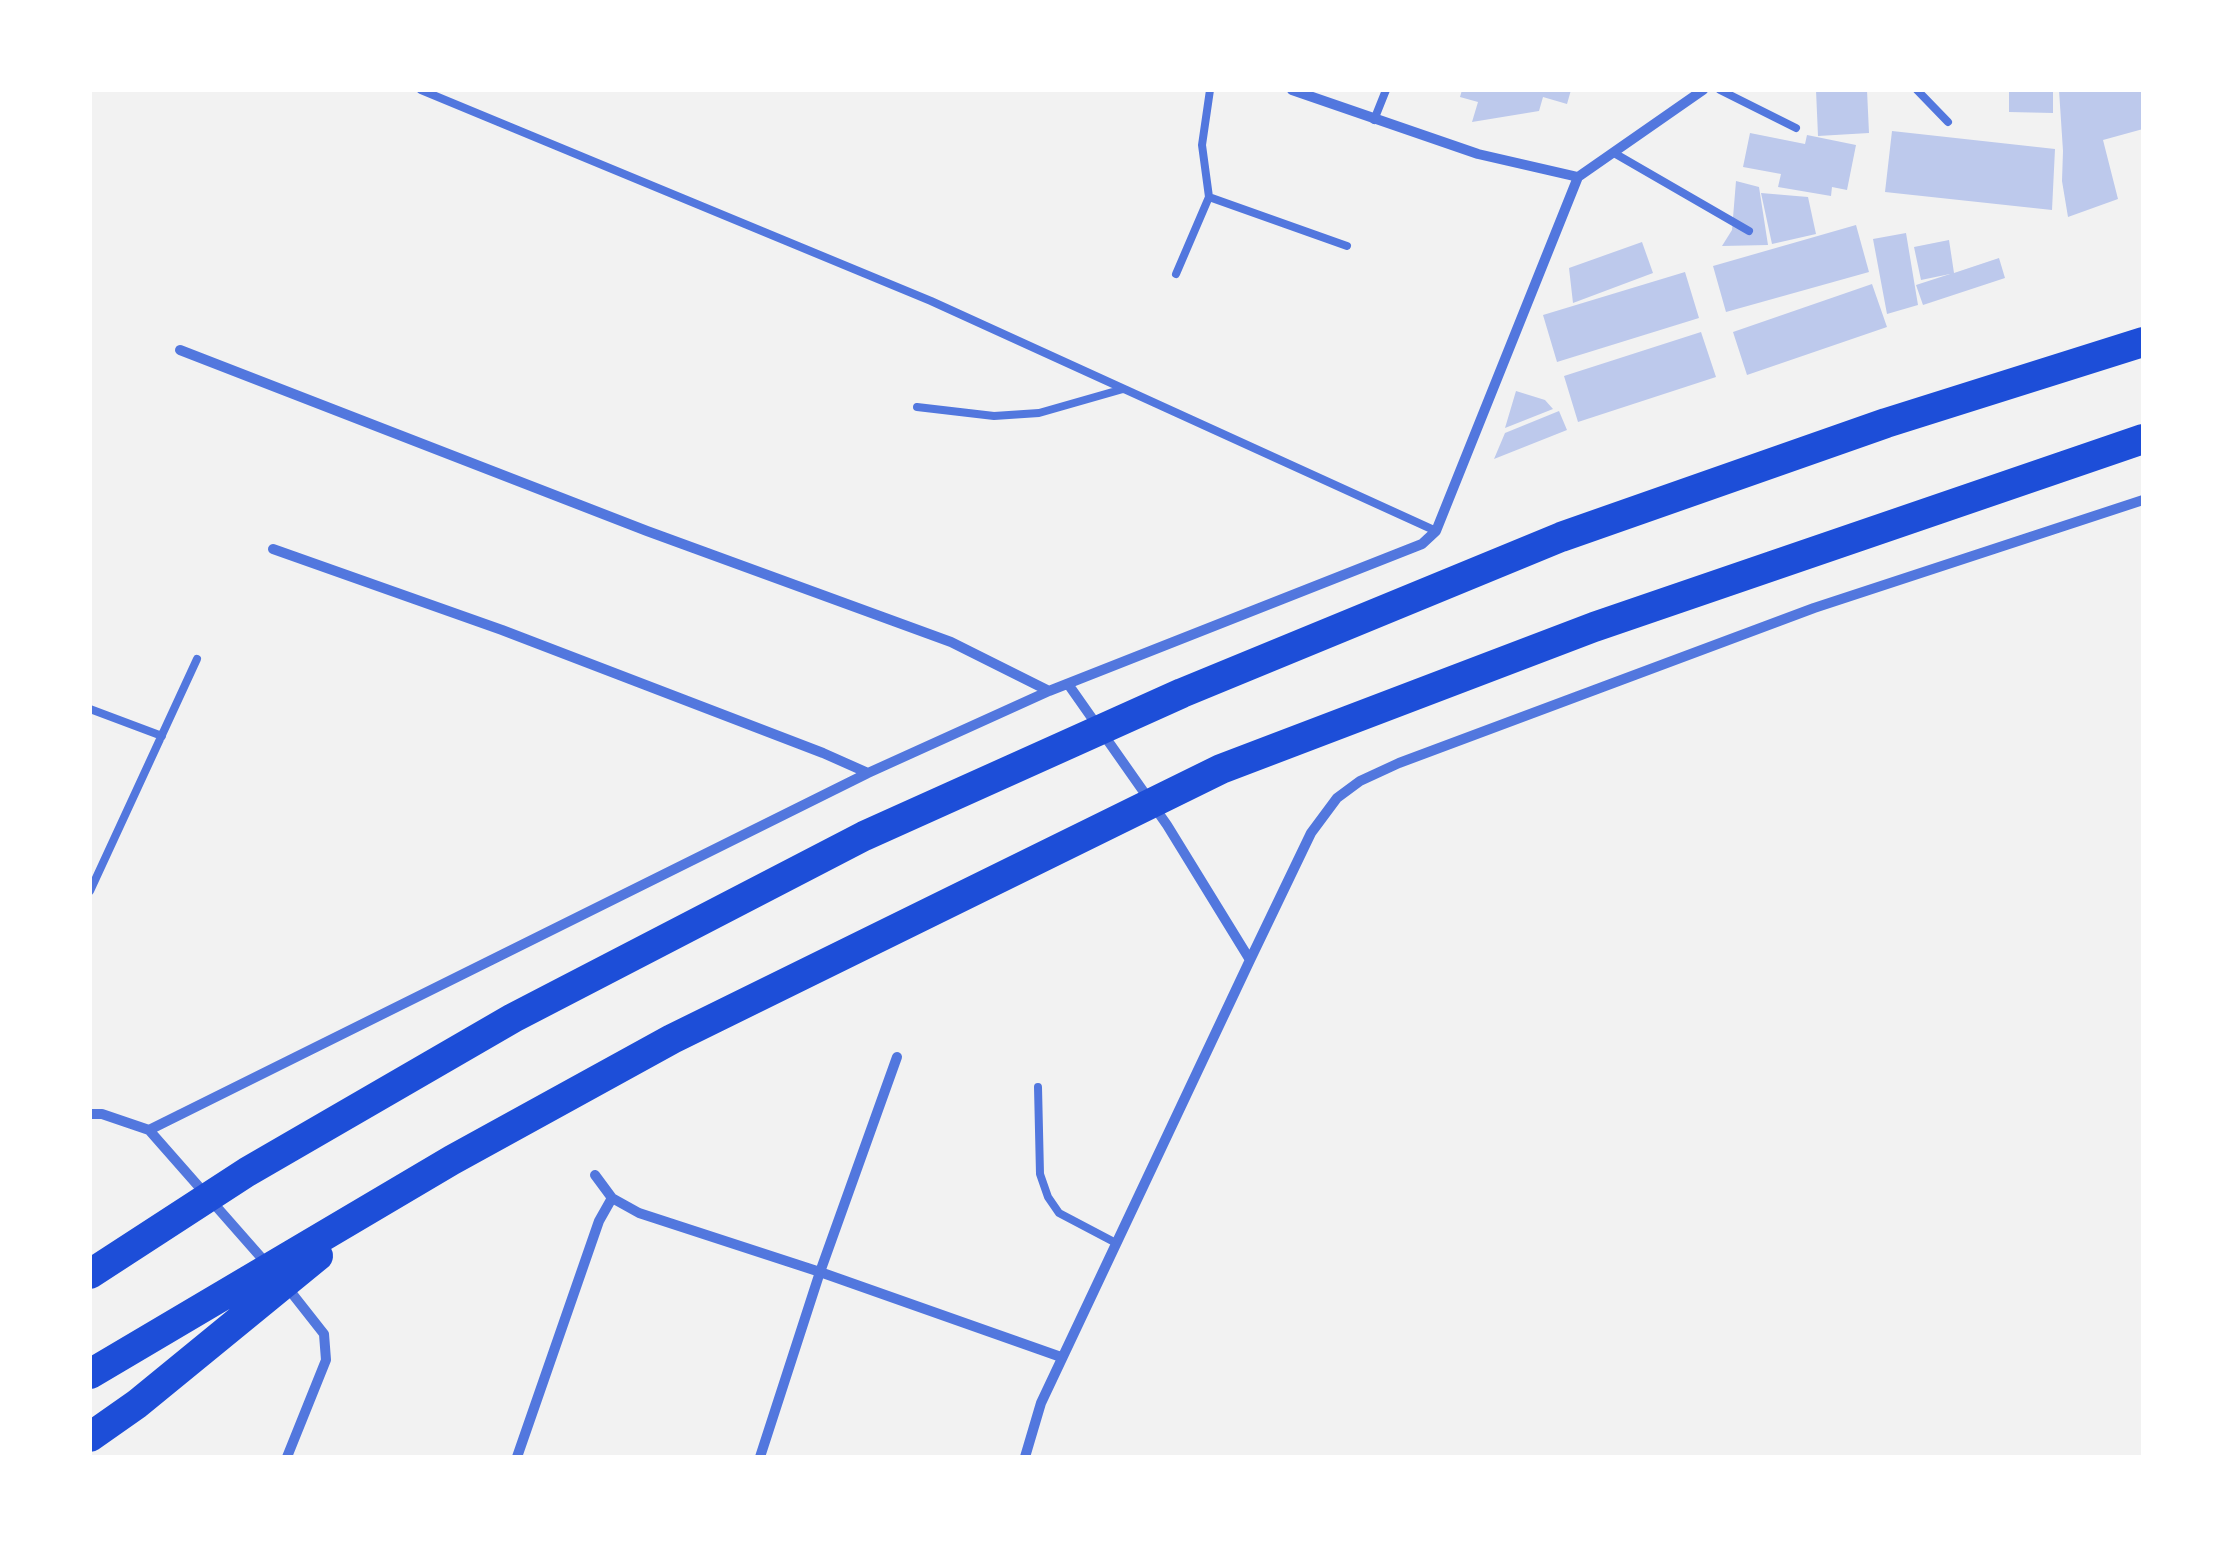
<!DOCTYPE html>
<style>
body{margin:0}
#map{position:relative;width:2233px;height:1547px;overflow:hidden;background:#f2f2f2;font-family:Mulish,sans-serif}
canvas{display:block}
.frame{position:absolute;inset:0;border:92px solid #fff;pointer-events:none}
</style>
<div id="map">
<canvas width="2233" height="1547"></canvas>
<div class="frame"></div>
</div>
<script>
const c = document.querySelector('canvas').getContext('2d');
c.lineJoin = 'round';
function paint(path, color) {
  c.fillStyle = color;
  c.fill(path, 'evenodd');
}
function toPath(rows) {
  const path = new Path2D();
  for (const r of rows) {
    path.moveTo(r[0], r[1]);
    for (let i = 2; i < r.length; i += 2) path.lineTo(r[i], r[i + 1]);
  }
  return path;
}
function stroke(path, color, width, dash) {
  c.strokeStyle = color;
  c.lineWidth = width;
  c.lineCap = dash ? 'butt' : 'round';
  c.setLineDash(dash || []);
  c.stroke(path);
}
const building = toPath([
 [1462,90,1571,90,1567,104,1543,97,1539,111,1472,122,1478,102,1460,97],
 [1816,90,1867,90,1869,133,1818,136],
 [2009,90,2053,90,2053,113,2009,112],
 [2059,90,2143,90,2143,129,2103,140,2118,199,2068,217,2062,181,2063,151],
 [1892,131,2055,149,2052,210,1885,192],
 [1750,133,1805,144,1807,135,1856,145,1847,190,1832,187,1831,196,1778,187,1781,174,1743,167],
 [1736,181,1759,187,1768,245,1722,246,1732,230],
 [1761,193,1808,197,1816,234,1772,244],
 [1856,225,1869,272,1726,312,1713,266],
 [1906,233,1918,305,1887,314,1873,239],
 [1949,240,1954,273,1999,258,2005,278,1923,305,1916,285,1950,274,1921,280,1914,247],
 [1642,242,1653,273,1573,303,1569,268],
 [1685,272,1699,318,1557,362,1543,315],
 [1872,284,1887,327,1747,375,1733,332],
 [1701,332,1716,377,1578,422,1564,376],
 [1516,391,1545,400,1553,409,1505,428],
 [1559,411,1567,430,1494,459,1505,433]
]);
const service = toPath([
 [421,90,931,301,1436,531],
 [1720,90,1796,128],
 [1917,90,1948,122],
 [1374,120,1386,90],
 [1614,153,1749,231],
 [1209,197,1347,246],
 [1176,274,1209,197,1202,145,1210,90],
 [917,407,994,416,1039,413,1123,389],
 [90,709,162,736],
 [90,891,197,659],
 [1038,1087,1040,1174,1048,1197,1059,1213,1116,1243]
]);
const minor = toPath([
 [1578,177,1703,90],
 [180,350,647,531,951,642,1049,691],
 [273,549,502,630,823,753,868,773],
 [1068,684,1167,825,1250,960],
 [90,1114,102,1114,149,1130,266,1263],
 [149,1130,868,773,1049,691,1422,544,1436,531,1578,177,1478,154,1292,90],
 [595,1175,612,1198,639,1213,820,1272,1061,1357],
 [287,1287,324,1334,326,1360,287,1457],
 [517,1457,599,1221,612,1198],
 [760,1457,820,1272,897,1057],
 [1025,1457,1041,1403,1250,960,1311,833,1337,798,1360,781,1399,763,1814,608,2143,500]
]);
const motorway = toPath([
 [90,1274,247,1172,513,1018,864,836,1182,693,1561,537,1886,423,2143,342],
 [90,1374,452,1160,672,1039,1221,769,1594,627,2143,439],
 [90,1437,137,1404,318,1256]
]);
paint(building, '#bdc9ec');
stroke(service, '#5277de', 8);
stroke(minor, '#5277de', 10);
stroke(motorway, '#1d4ed8', 30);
</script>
